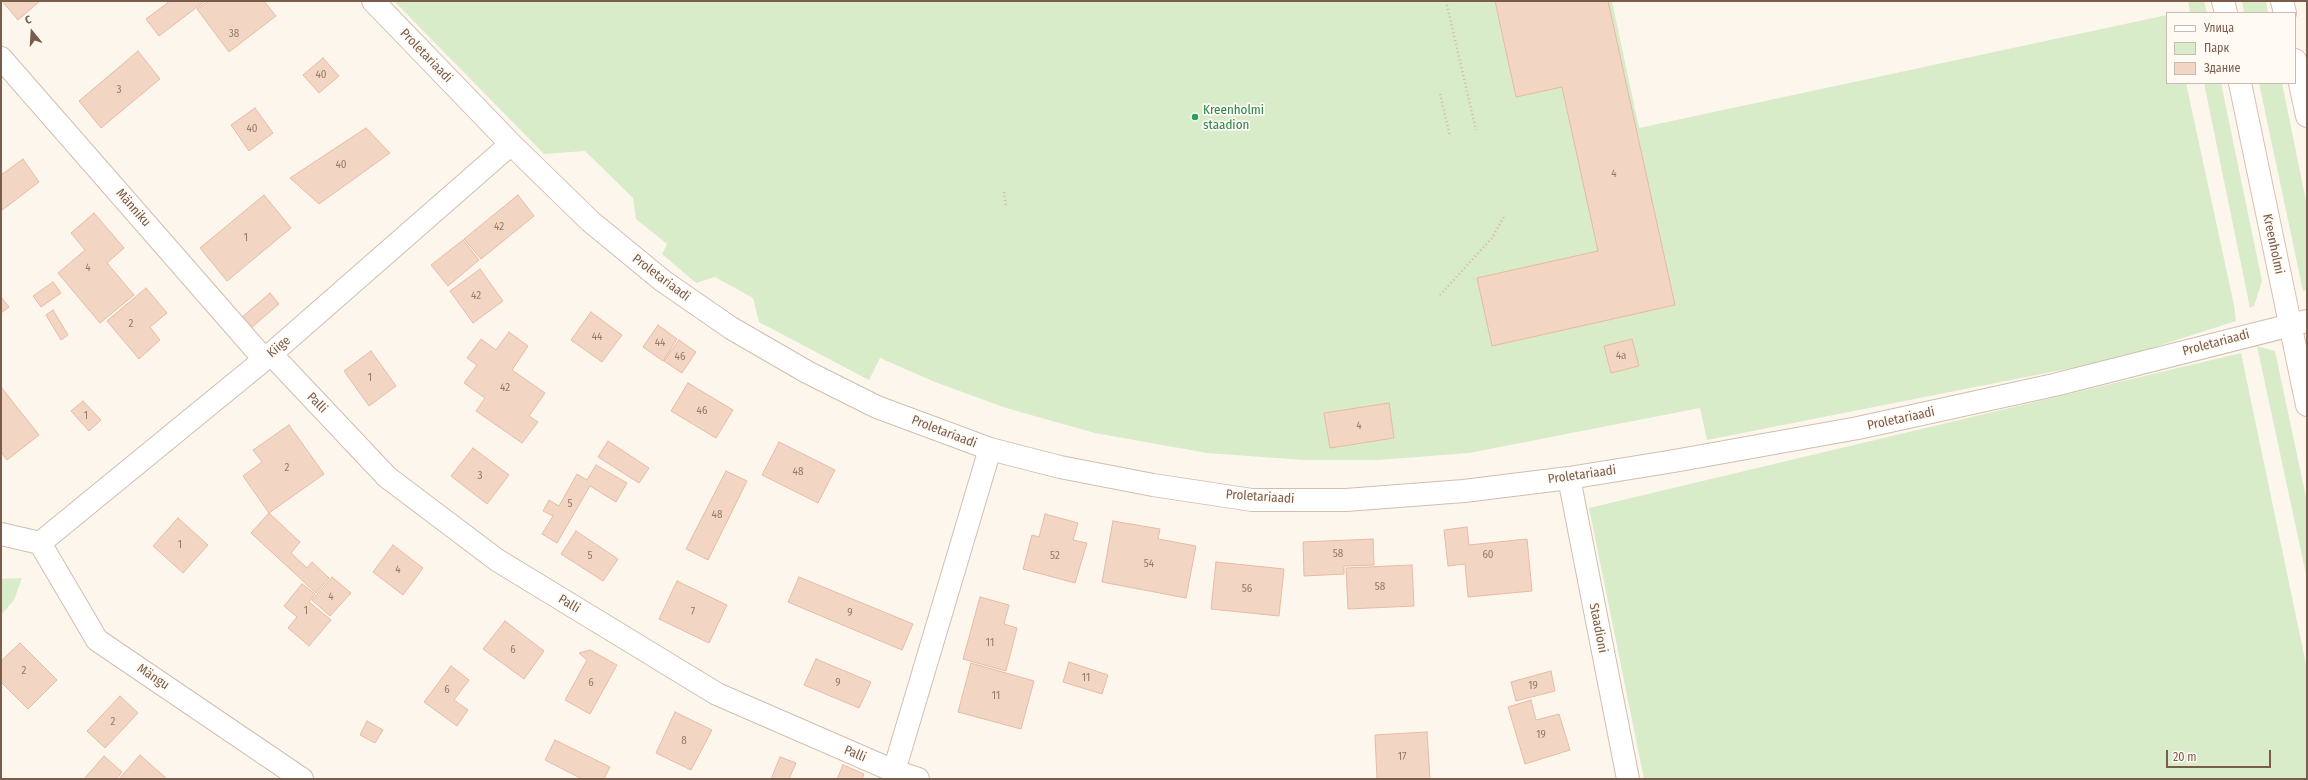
<!DOCTYPE html>
<meta charset="utf-8">
<style>
body{margin:0}
#map{position:relative;width:2308px;height:780px;overflow:hidden;background:#fdf6ec;font-family:"Fira Sans Condensed",sans-serif}
canvas{display:block}
.frame{position:absolute;inset:0;border:2px solid #7a5c4d;pointer-events:none}
.legend{position:absolute;left:2166px;top:12px;width:130px;height:72px;box-sizing:border-box;background:#fffaf3;border:1px solid #cabbb1;margin:0;padding:5px 7px;list-style:none;font-size:12px;color:#7a5c4d}
.legend li{display:flex;align-items:center;gap:8px;height:20px}
.legend b{width:20px;border:1px solid #cabbb1}
.north{position:absolute;left:12px;top:12px;width:40px;height:40px;-webkit-text-stroke:3px #fffaf3;paint-order:stroke;rotate:342deg;font-size:11px;font-weight:700;line-height:16px;text-align:center;color:#7a5c4d}
.north::after{content:'';display:block;margin:auto;width:14px;height:18px;background:#7a5c4d;clip-path:polygon(50% 0,100% 100%,50% 72%,0 100%)}
.scale{position:absolute;left:2166px;top:750px;width:105px;height:18px;box-sizing:border-box;border:2px solid #7a5c4d;border-top:0;padding-left:5px;font-size:12px;line-height:14px;white-space:nowrap;color:#7a5c4d;-webkit-text-stroke:3px #fffaf3;paint-order:stroke}
</style>
<div id="map">
<canvas width="2308" height="780"></canvas>
<div class="frame"></div>
<ul class="legend">
<li><b style="height:5px;background:#fff"></b>Улица</li>
<li><b style="height:11px;background:#d8ecc9"></b>Парк</li>
<li><b style="height:11px;background:#f3d5c3"></b>Здание</li>
</ul>
<div class="north">С</div>
<div class="scale">20 m</div>
</div>
<script>
const c = document.querySelector('canvas').getContext('2d');
c.lineJoin = 'round';
function paint(path, color) {
  c.fillStyle = color;
  c.fill(path, 'evenodd');
}
function toPath(rows) {
  const path = new Path2D();
  for (const r of rows) {
    path.moveTo(r[0], r[1]);
    for (let i = 2; i < r.length; i += 2) path.lineTo(r[i], r[i + 1]);
  }
  return path;
}
function stroke(path, color, width, dash) {
  c.strokeStyle = color;
  c.lineWidth = width;
  c.lineCap = dash ? 'butt' : 'round';
  c.setLineDash(dash || []);
  c.stroke(path);
}
function write(font, color, halo, rows, align = 'center') {
  c.font = font + ' "Fira Sans Condensed",sans-serif';
  c.lineWidth = 3.5;
  c.setLineDash([]);
  c.textBaseline = 'middle';
  c.strokeStyle = halo;
  c.fillStyle = color;
  for (const [text, x, y, turn = 0] of rows) {
    c.save();
    c.translate(x, y);
    c.rotate((+turn || 0) * Math.PI / 180);
    c.textAlign = isNaN(turn) ? turn : align;
    if (halo) c.strokeText(text, 0, 0);
    c.fillText(text, 0, 0);
    c.restore();
  }
}
const green = toPath([
 [394,1,1612,1,1639,128,2167,15,2167,83,2186,83,2234,305,2236,321,2117,359,1707,440,1700,408,1469,453,1378,460,1305,460,1207,453,1095,433,1006,408,935,382,880,358,869,380,759,322,753,298,715,277,696,283,662,254,667,244,636,219,633,198,585,151,544,154],
 [2188,1,2204,1,2207,13,2190,13],
 [2242,1,2266,1,2268,13,2244,13],
 [2204,83,2221,83,2262,281,2254,306,2250,308],
 [2259,83,2282,83,2307,206,2307,290,2303,291],
 [2257,346,2275,351,2307,502,2307,579],
 [2241,353,2307,669,2307,779,1644,779,1589,508],
 [22,578,14,600,1,615,1,579]
]);
const building = toPath([
 [2,1,40,1,18,20,2,1],
 [170,1,205,1,159,36,146,19,170,1],
 [208,1,264,1,276,16,229,52,197,9,208,1],
 [1495,1,1608,1,1675,305,1492,346,1477,278,1598,251,1562,87,1516,97,1495,1],
 [138,51,160,79,101,128,79,101,138,51],
 [323,58,339,76,319,93,303,75,323,58],
 [255,108,273,133,249,151,231,125,255,108],
 [366,128,390,153,319,204,290,178,366,128],
 [23,159,39,182,1,211,1,175,23,159],
 [264,195,291,228,227,281,200,248,264,195],
 [518,195,534,216,481,259,464,239,518,195],
 [94,213,124,248,107,263,134,295,100,323,58,273,85,250,71,233,94,213],
 [463,240,479,260,448,286,431,265,463,240],
 [480,269,503,301,473,323,450,291,480,269],
 [53,282,61,293,41,307,33,296,53,282],
 [146,288,167,313,150,327,160,340,139,359,107,321,146,288],
 [270,293,279,304,251,328,242,317,270,293],
 [1,297,9,307,1,313,1,297],
 [53,310,68,335,61,340,46,315,53,310],
 [591,312,622,335,602,362,571,340,591,312],
 [658,325,677,339,663,361,643,347,658,325],
 [509,332,528,346,512,370,545,393,529,416,538,422,522,443,476,411,485,398,464,383,477,365,467,358,481,339,496,350,509,332],
 [1632,339,1639,366,1611,373,1604,346,1632,339],
 [679,340,696,352,682,373,664,361,679,340],
 [371,351,396,386,369,406,344,371,371,351],
 [688,383,733,410,716,438,671,411,688,383],
 [1,387,39,435,7,460,1,452,1,387],
 [83,401,101,420,89,431,71,411,83,401],
 [1389,403,1394,438,1330,448,1324,413,1389,403],
 [289,425,324,474,269,513,243,476,262,462,253,450,289,425],
 [608,441,649,468,639,483,598,457,608,441],
 [779,442,835,470,818,503,762,475,779,442],
 [473,448,509,475,487,504,451,476,473,448],
 [596,465,627,483,616,502,590,486,557,543,542,534,553,516,543,511,549,500,559,506,577,474,587,480,596,465],
 [726,471,747,481,708,560,686,549,726,471],
 [269,513,300,542,291,553,307,568,312,562,329,578,316,593,251,533,269,513],
 [1045,514,1078,523,1073,540,1087,543,1075,583,1023,569,1032,535,1039,537,1045,514],
 [178,518,208,545,183,573,153,546,178,518],
 [1113,521,1160,529,1158,539,1196,546,1186,598,1102,582,1113,521],
 [1467,527,1469,545,1527,539,1532,591,1468,597,1465,564,1448,566,1444,530,1467,527],
 [576,531,618,559,603,581,561,554,576,531],
 [1373,539,1374,565,1344,566,1344,574,1304,576,1303,542,1373,539],
 [393,545,423,568,403,595,373,572,393,545],
 [1216,562,1284,569,1279,616,1211,609,1216,562],
 [1412,565,1414,606,1348,609,1346,568,1412,565],
 [332,577,351,593,330,616,312,600,332,577],
 [799,577,913,624,902,650,788,602,799,577],
 [677,581,727,605,709,643,659,619,677,581],
 [302,584,315,594,309,602,331,620,309,646,288,628,297,617,284,606,302,584],
 [980,597,1009,605,1004,624,1017,628,1006,671,963,659,980,597],
 [505,621,544,651,524,679,483,649,505,621],
 [20,643,57,680,28,709,1,682,1,661,20,643],
 [590,650,617,665,590,714,565,700,587,660,579,653,590,650],
 [816,659,871,682,859,708,804,685,816,659],
 [1069,662,1108,675,1102,694,1063,682,1069,662],
 [971,663,1034,681,1021,729,958,712,971,663],
 [451,666,469,680,454,700,468,710,457,726,424,702,451,666],
 [1551,671,1555,691,1516,701,1511,682,1551,671],
 [120,696,138,713,105,748,87,731,120,696],
 [1531,700,1536,720,1559,714,1570,750,1525,764,1508,707,1531,700],
 [675,712,712,730,691,770,656,753,675,712],
 [367,721,383,730,375,743,360,735,367,721],
 [1427,732,1430,779,1377,779,1375,735,1427,732],
 [555,740,610,767,604,779,582,779,545,760,555,740],
 [140,755,167,779,119,779,140,755],
 [104,756,122,772,116,779,84,779,104,756],
 [780,757,796,763,789,779,771,779,780,757],
 [843,765,864,774,862,779,837,779,843,765]
]);
const path = toPath([
 [1446,1,1476,130],
 [1440,94,1450,136],
 [1004,192,1006,207],
 [1440,295,1492,238,1505,215]
]);
const minor = toPath([
 [373,1,511,144,590,221,663,281,731,328,807,372,877,407,990,449,1060,467,1153,485,1252,500,1346,500,1464,491,1569,478,1674,461,1858,428,2054,385,2307,321],
 [1,58,264,359],
 [271,354,387,477,497,560,717,694,894,771,918,779],
 [1569,478,1628,779],
 [1,534,40,543],
 [40,543,271,354,511,144],
 [40,543,97,640,302,779],
 [894,771,990,449]
]);
const secondary = toPath([
 [2223,1,2226,13],
 [2282,1,2285,13],
 [2295,60,2307,116],
 [2240,83,2307,405]
]);
const markers = [
 [1195,117,4,"#2e9e5b"]
];
const numberNames = [
 ["38",234,34],
 ["40",321,75],
 ["3",119,90],
 ["40",252,129],
 ["40",341,165],
 ["4",1614,174],
 ["42",499,227],
 ["1",246,238],
 ["4",88,268],
 ["42",476,296],
 ["2",131,324],
 ["44",597,337],
 ["44",660,343],
 ["4a",1621,356],
 ["46",680,357],
 ["1",370,378],
 ["42",505,388],
 ["46",702,411],
 ["1",86,416],
 ["4",1359,426],
 ["2",287,468],
 ["48",798,472],
 ["3",480,476],
 ["5",570,504],
 ["48",717,515],
 ["1",180,545],
 ["58",1338,554],
 ["60",1488,555],
 ["5",590,556],
 ["52",1055,556],
 ["54",1149,564],
 ["4",398,570],
 ["58",1380,587],
 ["56",1247,589],
 ["4",331,597],
 ["1",306,611],
 ["7",693,612],
 ["9",850,613],
 ["11",990,643],
 ["6",513,650],
 ["2",24,671],
 ["11",1086,678],
 ["6",591,683],
 ["9",838,683],
 ["19",1533,686],
 ["6",447,690],
 ["11",996,696],
 ["2",113,722],
 ["19",1541,735],
 ["8",684,741],
 ["17",1402,757]
];
const streetNames = [
 ["Proletariaadi",426,56,46],
 ["Männiku",133,208,49],
 ["Kreenholmi",2273,244,78],
 ["Proletariaadi",661,278,37],
 ["Proletariaadi",2216,343,-15],
 ["Kiige",279,347,-40],
 ["Palli",317,403,46],
 ["Proletariaadi",1901,419,-12],
 ["Proletariaadi",944,432,21],
 ["Proletariaadi",1582,475,-8],
 ["Proletariaadi",1260,497,4],
 ["Palli",569,604,31],
 ["Staadioni",1598,628,79],
 ["Mängu",153,677,34],
 ["Palli",855,754,23]
];
const leisureNames = [
 ["Kreenholmi",1203,110],
 ["staadion",1203,125]
];
paint(green, '#d8ecc9');
paint(building, '#f3d5c3');
stroke(building, '#e6bba3', 1);
stroke(minor, '#d1beb0', 24);
stroke(secondary, '#d6c0b0', 24);
stroke(path, '#d9b8a5', 2.5, [1, 3]);
stroke(minor, '#fff', 22);
stroke(secondary, '#fff', 22);
for (const [x, y, r, color] of markers) {
  const dot = new Path2D();
  dot.arc(x, y, r, 0, 2 * Math.PI);
  c.fillStyle = color;
  c.fill(dot);
  stroke(dot, '#fffaf3', 1.5);
}
write('11px', '#987a6a', null, numberNames);
write('13px', '#7a5c4d', '#fffaf3', streetNames);
write('13px', '#27864d', '#fffaf3', leisureNames, 'left');
</script>
